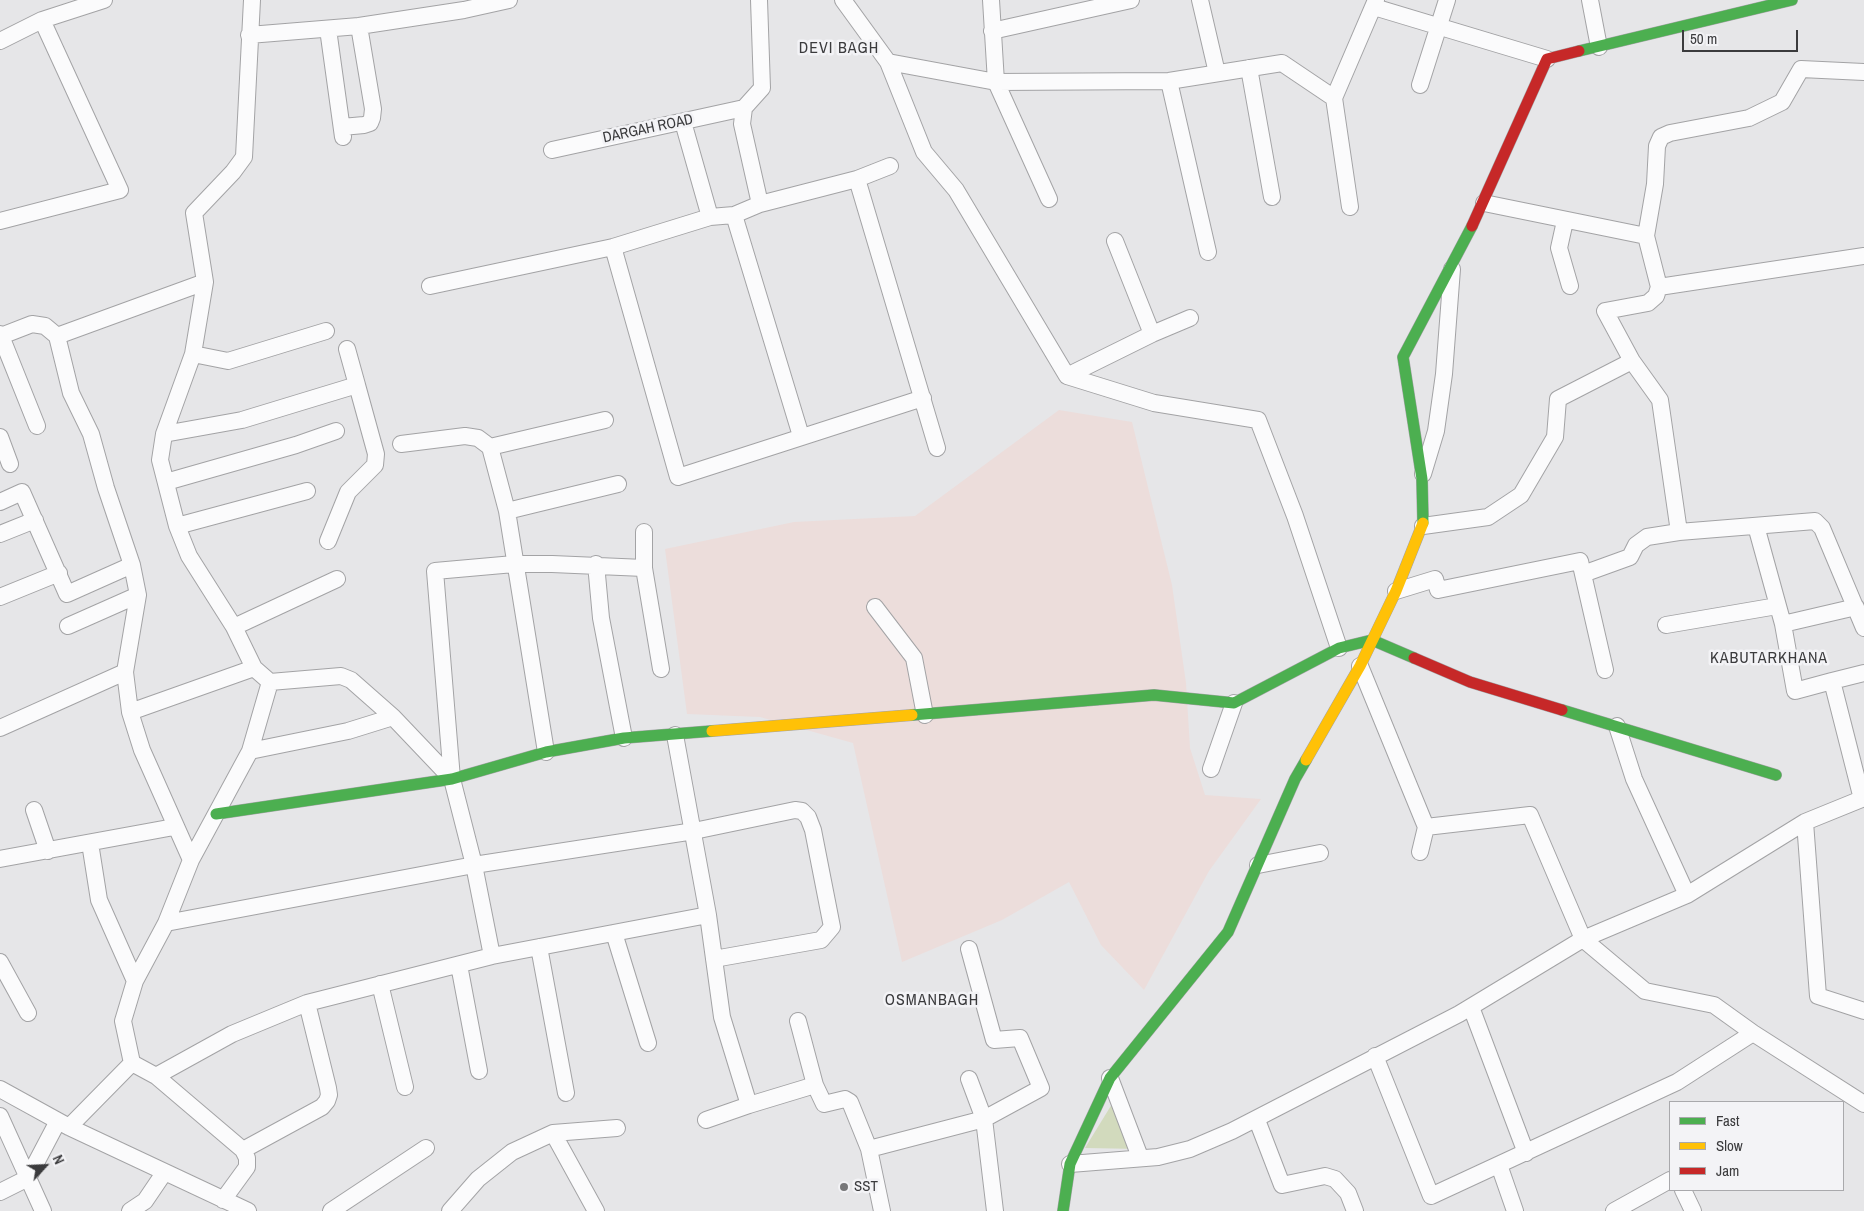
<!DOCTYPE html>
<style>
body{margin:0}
#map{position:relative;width:1864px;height:1211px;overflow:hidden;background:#e6e6e8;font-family:"Archivo Narrow",sans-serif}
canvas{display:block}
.legend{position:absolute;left:1669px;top:1101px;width:175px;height:90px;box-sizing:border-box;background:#f3f3f6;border:1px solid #a9a9ac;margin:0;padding:6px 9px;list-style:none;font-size:15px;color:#3b3b3d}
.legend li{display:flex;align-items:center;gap:10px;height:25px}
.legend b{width:25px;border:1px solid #a9a9ac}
.north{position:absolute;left:20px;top:1141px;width:50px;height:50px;-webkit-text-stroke:4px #f3f3f6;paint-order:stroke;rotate:65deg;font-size:14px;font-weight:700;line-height:20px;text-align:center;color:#3b3b3d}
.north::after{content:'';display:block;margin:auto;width:18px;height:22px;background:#3b3b3d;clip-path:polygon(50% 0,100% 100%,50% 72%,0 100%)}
.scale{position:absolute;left:1682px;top:30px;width:116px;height:22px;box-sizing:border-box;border:2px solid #3b3b3d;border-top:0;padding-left:6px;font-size:15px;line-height:18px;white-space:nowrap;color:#3b3b3d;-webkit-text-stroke:4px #f3f3f6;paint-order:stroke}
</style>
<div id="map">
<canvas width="1864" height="1211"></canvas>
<ul class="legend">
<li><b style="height:6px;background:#4caf50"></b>Fast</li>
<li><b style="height:6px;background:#ffc107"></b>Slow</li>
<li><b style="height:6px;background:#c62828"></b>Jam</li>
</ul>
<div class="north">N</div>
<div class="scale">50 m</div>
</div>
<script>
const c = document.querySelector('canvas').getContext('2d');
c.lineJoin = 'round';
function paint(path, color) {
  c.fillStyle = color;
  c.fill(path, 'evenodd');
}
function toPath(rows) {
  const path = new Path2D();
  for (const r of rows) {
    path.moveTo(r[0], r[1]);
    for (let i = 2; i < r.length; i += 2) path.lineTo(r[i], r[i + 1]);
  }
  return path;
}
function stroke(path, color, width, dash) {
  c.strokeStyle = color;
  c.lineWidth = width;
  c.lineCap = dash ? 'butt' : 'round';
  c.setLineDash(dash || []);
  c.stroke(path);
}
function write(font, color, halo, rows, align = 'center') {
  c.font = font + ' "Archivo Narrow",sans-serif';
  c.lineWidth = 5;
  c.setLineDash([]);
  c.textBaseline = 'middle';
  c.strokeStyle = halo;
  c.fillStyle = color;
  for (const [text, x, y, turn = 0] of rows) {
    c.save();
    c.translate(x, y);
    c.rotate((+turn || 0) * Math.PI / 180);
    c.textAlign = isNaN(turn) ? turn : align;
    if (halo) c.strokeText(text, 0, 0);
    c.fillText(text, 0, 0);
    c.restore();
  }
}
const industrial = toPath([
 [1059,410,1132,422,1172,585,1186,683,1190,748,1205,795,1261,799,1209,871,1144,990,1101,945,1069,882,1002,920,902,962,853,743,760,717,687,714,665,549,794,522,915,516]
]);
const green = toPath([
 [1120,1091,1141,1149,1085,1148]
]);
const street = toPath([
 [759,0,762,88,744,108,742,124,760,204],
 [843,0,888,62,924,152,956,190,1067,376,1154,403,1258,420,1295,516,1339,648],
 [991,0,996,82,1049,199],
 [1200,0,1217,73],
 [1590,0,1599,47],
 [1374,7,1547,59],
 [42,20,104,0],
 [328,29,343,137],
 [992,31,1131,0],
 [249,35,359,26,464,10,509,0],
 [0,41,42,20,120,190,0,221],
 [888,62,996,82,1169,81,1282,63,1334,98,1350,207],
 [1249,68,1272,197],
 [1169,81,1208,252],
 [1420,85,1447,0],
 [1334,98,1376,0],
 [683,122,710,217],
 [342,127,364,125,370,123,372,118,373,109,359,26],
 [552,150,744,108],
 [857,179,937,448],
 [1484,203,1646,236,1655,184,1657,146,1661,137,1670,133,1749,118,1782,102,1801,69,1864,72],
 [734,215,801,436],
 [1565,221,1559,248,1570,286],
 [1115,241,1152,334],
 [613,247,678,477,923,398],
 [430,286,613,247,710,217,734,215,760,204,857,179,890,166],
 [1659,287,1864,256],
 [0,334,1,336,32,324,45,326,57,336,71,393,91,434,106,488,132,565,138,595,125,672,130,712,254,668],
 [1,336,37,426],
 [57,336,205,282],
 [193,354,228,361,326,331],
 [1632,361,1605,311,1648,303,1656,296,1659,287,1646,236],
 [1067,376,1152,334,1190,318],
 [164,434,242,420,357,385,347,349],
 [0,437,10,464],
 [401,444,465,436,478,438,490,447,507,511,546,752],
 [490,447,605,420],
 [1423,474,1436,431,1444,374,1452,269],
 [166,482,296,445,336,431],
 [0,502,22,492,67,594,132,565],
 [507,511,618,484],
 [177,526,307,491],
 [1423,526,1488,517,1521,495,1555,437,1558,399,1632,361,1660,400,1679,532,1815,521,1822,528,1864,628],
 [1756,526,1783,624,1795,691,1832,681],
 [644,532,644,568,661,669],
 [0,534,35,520],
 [328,541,348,492,375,465,376,454,357,385],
 [596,564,601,618,624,738],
 [1583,574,1630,557,1636,545,1647,537,1679,532],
 [1396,591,1435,579,1438,590,1580,561,1605,670],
 [0,597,59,573],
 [875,607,914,658,925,715],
 [1783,624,1856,607],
 [1666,625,1777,606],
 [68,626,138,595],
 [234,627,337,579],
 [1360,666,1426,827,1530,815,1583,939,1645,991,1714,1005,1753,1033,1864,1104],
 [270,682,341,676,351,680,393,717,452,779],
 [130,712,142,750,191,860],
 [1617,726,1634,779,1687,895],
 [0,728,125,672],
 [675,735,708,915,722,1017,749,1105,815,1085,824,1104,845,1099,850,1102,869,1149],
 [250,751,348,731,393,717],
 [1211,769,1234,703],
 [1862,799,1832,681,1864,673],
 [34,810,48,851],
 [1805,822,1818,996,1864,1011],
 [90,843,99,900,135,981],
 [1420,852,1426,827],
 [0,859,174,827],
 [1258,865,1320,853],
 [166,923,474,865,694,831,795,810,802,811,808,817,813,830,832,927,821,940,714,959],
 [614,933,648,1043],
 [539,947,566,1093],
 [969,949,994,1040,1020,1038,1041,1088,984,1119,995,1211],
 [492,956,474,865,452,779,435,571,514,564,552,564,644,568],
 [0,962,28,1013],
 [459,965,479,1071],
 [380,984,405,1087],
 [1471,1007,1526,1153],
 [798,1021,815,1085],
 [1375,1056,1431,1196,1677,1082,1753,1033],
 [156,1076,232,1034,307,1003,492,956,708,915],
 [1110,1078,1140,1157],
 [0,1089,69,1127,248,1211],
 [0,1116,43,1211],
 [706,1120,749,1105],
 [1257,1120,1282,1185,1325,1176,1335,1179,1348,1193,1355,1211],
 [69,1127,132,1063],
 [553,1133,596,1211],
 [243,1150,322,1107,327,1101,329,1095,328,1088,307,1003],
 [1070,1164,1158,1157,1190,1149,1232,1131,1459,1014,1583,939,1687,895,1805,822,1864,798],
 [1499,1165,1515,1211],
 [1683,1190,1693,1211],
 [0,1192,28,1178,58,1121],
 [223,1200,247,1167,247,1158,243,1150,156,1076,132,1063,123,1021,135,981,166,923,191,860,250,751,270,682,254,668,234,627,189,556,177,526,160,460,164,434,193,354,205,282,194,213,233,172,244,157,252,0],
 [130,1211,145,1201,164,1173],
 [331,1211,426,1148],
 [450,1211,478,1179,512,1152,553,1133,617,1128],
 [882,1211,869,1149,984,1119,969,1079],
 [1614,1211,1670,1180]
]);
const fast = toPath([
 [1579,51,1792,0],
 [1423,523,1422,479,1403,357,1472,226],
 [1562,710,1776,775],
 [912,715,1154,695,1234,703,1339,648,1372,640,1414,658],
 [216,814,452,779,546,752,624,738,712,731],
 [1063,1211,1070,1164,1110,1078,1228,932,1295,779,1306,760]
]);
const slow = toPath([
 [712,731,912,715],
 [1306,760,1360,666,1396,591,1423,523]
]);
const jam = toPath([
 [1472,226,1547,59,1579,51],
 [1414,658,1470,682,1562,710]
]);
const markers = [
 [844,1187,5,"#777779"]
];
const streetNames = [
 ["DARGAH ROAD",648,129,-12]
];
const poiNames = [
 ["SST",854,1187]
];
const neighbourhoodNames = [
 ["DEVI BAGH",839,49],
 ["KABUTARKHANA",1769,659],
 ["OSMANBAGH",932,1001]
];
paint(industrial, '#ecdddb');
paint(green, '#d2dabd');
stroke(street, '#a3a3a5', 18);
stroke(fast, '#a3a3a5', 12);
stroke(slow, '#a3a3a5', 12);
stroke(jam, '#a3a3a5', 12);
stroke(street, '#fbfbfc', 16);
stroke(fast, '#4caf50', 11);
stroke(slow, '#ffc107', 11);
stroke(jam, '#c62828', 11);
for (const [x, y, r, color] of markers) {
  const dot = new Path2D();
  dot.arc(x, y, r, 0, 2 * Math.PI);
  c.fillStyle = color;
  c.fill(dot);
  stroke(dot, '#f3f3f6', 2);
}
write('15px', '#3b3b3d', '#f3f3f6', streetNames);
write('15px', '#3b3b3d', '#f3f3f6', poiNames, 'left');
c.letterSpacing = '1px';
write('16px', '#3b3b3d', '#f3f3f6', neighbourhoodNames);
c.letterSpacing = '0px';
</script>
